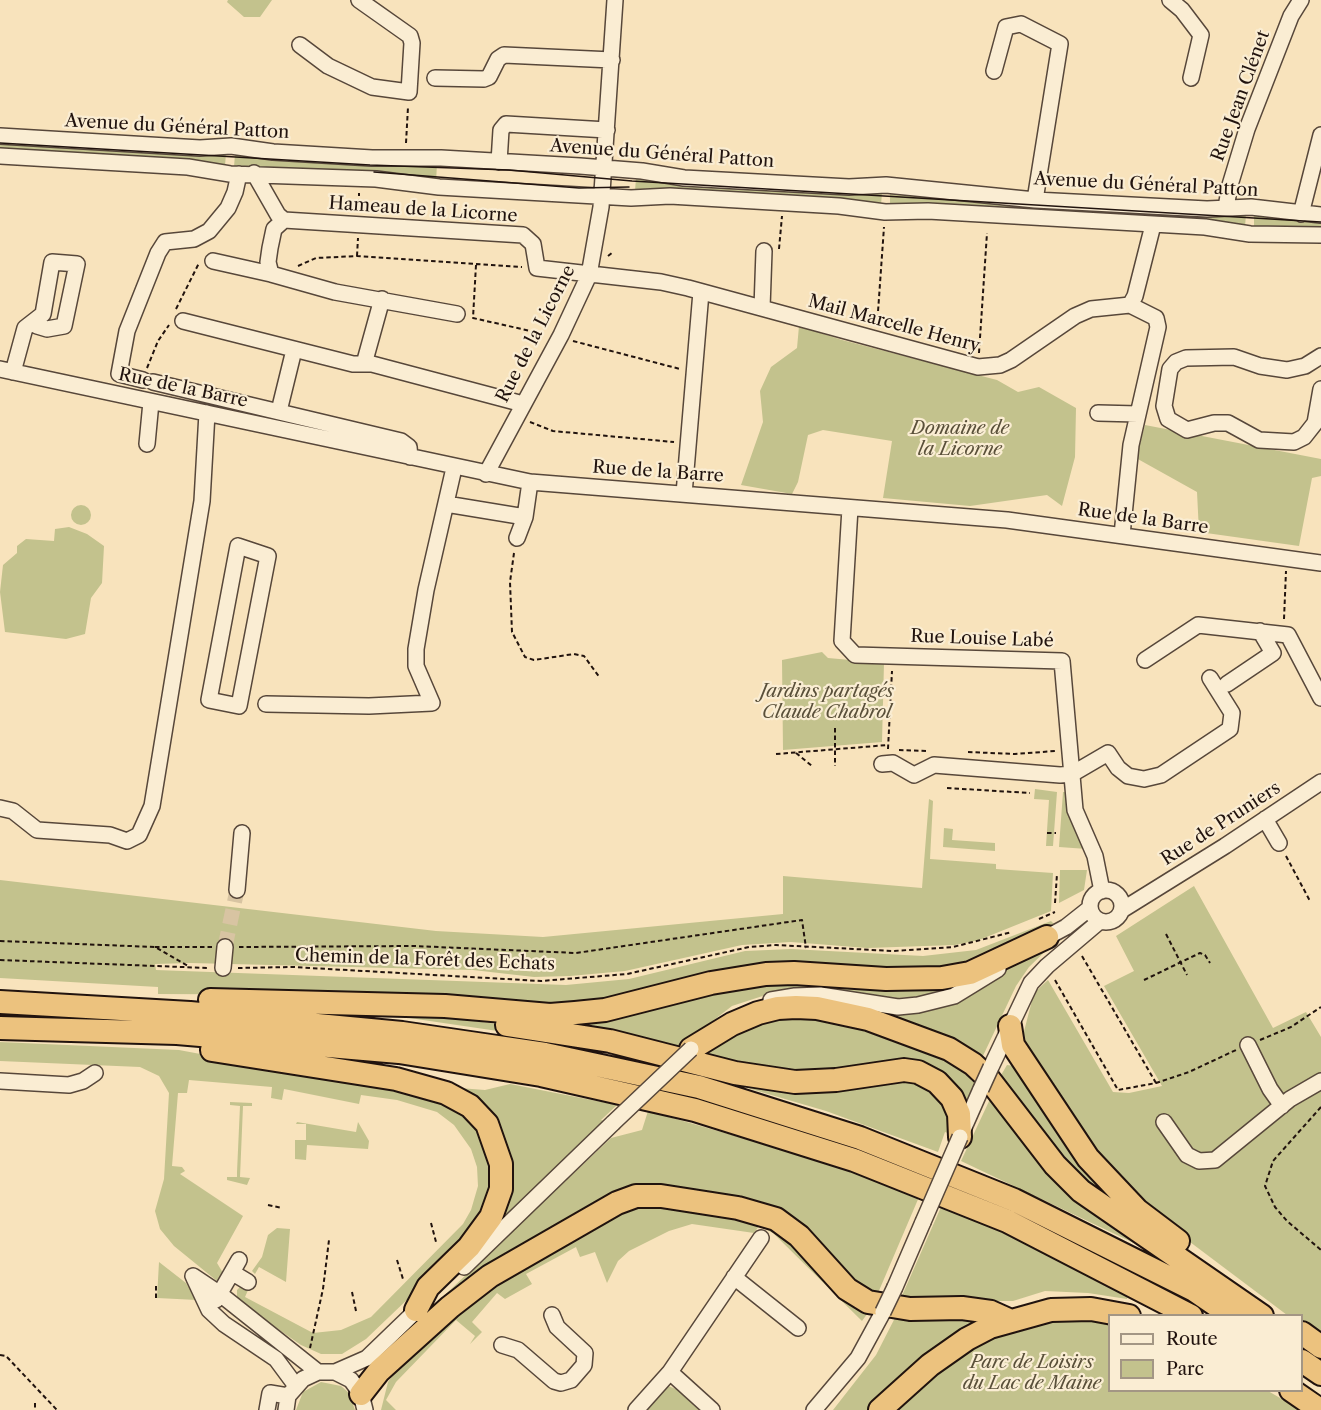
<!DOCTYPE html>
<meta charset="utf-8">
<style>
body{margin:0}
#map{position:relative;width:1321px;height:1410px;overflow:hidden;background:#f8e3bc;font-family:"Libre Caslon Text",serif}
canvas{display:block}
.legend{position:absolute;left:1108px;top:1314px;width:195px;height:78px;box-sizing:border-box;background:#faedd3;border:2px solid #a39684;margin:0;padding:8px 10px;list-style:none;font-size:18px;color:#21130e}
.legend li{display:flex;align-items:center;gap:12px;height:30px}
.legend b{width:30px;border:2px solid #a39684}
</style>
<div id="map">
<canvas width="1321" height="1410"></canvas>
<ul class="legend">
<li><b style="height:8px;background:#faedd3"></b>Route</li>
<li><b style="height:16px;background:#c3c28d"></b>Parc</li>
</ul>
</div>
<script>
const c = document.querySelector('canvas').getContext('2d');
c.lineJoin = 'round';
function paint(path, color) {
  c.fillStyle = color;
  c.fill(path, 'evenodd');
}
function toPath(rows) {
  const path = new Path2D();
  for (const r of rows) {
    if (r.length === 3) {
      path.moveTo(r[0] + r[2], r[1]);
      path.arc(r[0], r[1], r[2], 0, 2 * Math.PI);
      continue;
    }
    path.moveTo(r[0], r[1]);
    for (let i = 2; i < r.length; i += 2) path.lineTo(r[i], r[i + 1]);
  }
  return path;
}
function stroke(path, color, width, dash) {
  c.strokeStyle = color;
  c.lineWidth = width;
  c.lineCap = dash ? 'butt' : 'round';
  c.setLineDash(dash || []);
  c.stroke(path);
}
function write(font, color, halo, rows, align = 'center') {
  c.font = font + ' "Libre Caslon Text",serif';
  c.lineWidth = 4.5;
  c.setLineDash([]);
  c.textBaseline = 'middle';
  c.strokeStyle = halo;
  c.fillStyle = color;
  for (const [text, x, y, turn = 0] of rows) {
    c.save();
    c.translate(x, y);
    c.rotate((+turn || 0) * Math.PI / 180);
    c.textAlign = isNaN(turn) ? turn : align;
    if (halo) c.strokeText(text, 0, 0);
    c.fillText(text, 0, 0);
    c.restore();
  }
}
const green = toPath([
 [228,0,272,0,260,17,244,17,227,2],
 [0,140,226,153,225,166,0,153],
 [235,154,437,163,436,183,234,167],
 [636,178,882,193,881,205,635,191],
 [890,193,1246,214,1245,227,890,206],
 [1254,215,1321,219,1321,231,1254,227],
 [799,326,842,340,997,380,1018,392,1039,387,1076,408,1075,457,1062,506,1047,495,970,506,883,498,892,441,823,430,808,435,798,482,792,494,741,485,763,422,760,391,771,367,797,348],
 [1145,425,1321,459,1321,476,1312,478,1299,546,1199,532,1197,492,1136,458],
 [81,515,10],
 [69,527,87,534,104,546,102,583,91,598,85,634,66,639,5,632,0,592,3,565,17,553,17,546,26,539,54,541,55,529],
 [822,652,828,658,884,663,882,742,783,750,782,660],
 [1035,789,1057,792,1053,846,1046,846,1049,800,1034,799],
 [1063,792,1067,792,1087,849,1059,847],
 [929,799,933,801,930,859,996,864,996,869,1053,873,1051,911,979,940,955,945,867,948,791,942,742,945,625,971,570,976,534,977,473,970,190,963,155,964,156,970,566,985,629,979,745,951,791,949,923,956,976,950,1051,921,1056,926,970,965,935,971,862,971,550,1008,359,995,158,994,158,987,0,978,0,880,436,931,543,937,783,914,783,876,922,888],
 [944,828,953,829,952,840,995,843,995,851,943,847],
 [1060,870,1087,870,1084,890,1059,903],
 [1194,886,1273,1028,1306,1012,1321,1037,1321,1339,1302,1325,1302,1316,1287,1315,1182,1236,1107,1170,1022,1039,1034,993,1048,980,1113,1092,1129,1093,1162,1086,1104,986,1134,971,1116,936],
 [1060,937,1029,967,1016,986,981,1060,871,1009,935,1008,971,995,994,980,1008,966],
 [751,980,957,987,925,996,897,998,815,988,784,989,732,1006,674,1051,536,1019],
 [829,1015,931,1052,974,1075,971,1080,975,1083,966,1103,946,1080,801,1077,697,1058,760,1018],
 [396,1016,446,1017,511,1026,545,1038],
 [0,1042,179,1050,441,1099,468,1116,489,1146,493,1177,483,1216,459,1250,366,1339,342,1354,321,1354,301,1345,275,1327,237,1298,237,1290,241,1286,249,1288,245,1297,313,1333,341,1330,371,1317,463,1224,471,1210,478,1186,477,1167,471,1149,454,1125,437,1112,397,1100,361,1095,359,1104,284,1089,282,1100,271,1098,272,1087,189,1080,187,1093,178,1093,172,1166,182,1167,185,1171,180,1174,243,1216,217,1263,223,1273,217,1281,174,1246,160,1229,155,1211,164,1179,169,1093,159,1076,140,1067,0,1061],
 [1007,1065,1015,1066,1169,1241,1091,1191,997,1082],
 [686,1070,914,1076,948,1101,953,1135,945,1132,938,1152,826,1111],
 [510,1084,617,1105,601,1120,605,1121,505,1216,500,1215,504,1159,446,1087,485,1090],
 [991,1097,1155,1250,1136,1244,961,1161],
 [230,1102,252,1103,252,1106,243,1106,240,1177,250,1178,247,1185,227,1180,227,1177,237,1177,237,1172,240,1106,230,1105],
 [648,1111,830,1163,919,1197,878,1293,859,1286,806,1229,638,1190,378,1358,611,1138,642,1130],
 [297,1122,356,1132,358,1122,369,1141,368,1149,307,1145,306,1160,295,1159,295,1140,306,1140,306,1124,296,1124],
 [647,1202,772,1223,870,1310,862,1321,773,1233,759,1226,754,1233,692,1224,669,1231,629,1251,618,1261,607,1283,595,1252,580,1257,576,1247,526,1274,532,1284,505,1299,497,1293,472,1322,482,1332,470,1344,475,1336,456,1320,396,1382,386,1400,396,1410,381,1410,388,1382,403,1361,472,1297,578,1229],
 [941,1207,991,1227,1128,1295,1127,1299,1088,1293,1045,1291,1013,1301,924,1301,901,1298],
 [277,1228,290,1229,286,1282,259,1267,255,1274,252,1271,262,1257,268,1235],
 [159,1262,186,1283,197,1300,157,1298],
 [899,1310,980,1318,874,1410,833,1410,876,1355],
 [1064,1318,1109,1322,1110,1390,1268,1391,1301,1410,897,1410,964,1352,1022,1324],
 [321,1382,341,1386,349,1393,355,1410,296,1410,303,1392],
 [668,1386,676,1389,702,1410,647,1410,662,1388]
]);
const minorTunnel = toPath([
 [225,947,237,890]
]);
const path = toPath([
 [406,143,408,107],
 [359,211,359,193],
 [779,249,782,216],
 [357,256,358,238],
 [608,256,613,252],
 [476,265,473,318,544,334],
 [298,266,316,258,357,256,522,267],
 [176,309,199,263],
 [877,326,884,227],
 [573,341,680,369],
 [979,353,987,233],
 [147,368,158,341,169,325],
 [530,422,553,431,674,442],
 [514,553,510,582,512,632,525,657,534,660,574,654,584,656,600,678],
 [1284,619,1286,571],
 [835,728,835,766],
 [888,749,892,671],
 [899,750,929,751],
 [968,752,1015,754,1055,751],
 [796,753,812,766],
 [776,754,888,745],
 [947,788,1030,793],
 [1047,833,1056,833],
 [1286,856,1310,901],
 [1055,903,1057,874],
 [1039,919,1055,912],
 [1166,934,1187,975],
 [0,941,155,947,188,966],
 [155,947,212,947],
 [239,947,414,946,576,953,802,920,806,948],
 [1082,956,1156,1083],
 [0,960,208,968],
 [238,968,293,967,541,981,627,974,749,947,776,945,893,951,953,947,1012,932],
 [1055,980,1118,1090,1156,1083,1189,1072,1236,1050],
 [1144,980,1200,953,1205,955,1210,963],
 [1260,1040,1291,1027,1321,1007],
 [1321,1107,1273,1161,1265,1186,1275,1207,1287,1221,1321,1250],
 [268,1205,282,1208],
 [431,1223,436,1242],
 [397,1260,403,1279],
 [352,1292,356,1311],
 [156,1298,156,1285],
 [310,1348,323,1289,329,1240],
 [0,1355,6,1356,57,1410],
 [35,1403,35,1410]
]);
const minor = toPath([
 [1170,0,1182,10,1201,35,1191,78],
 [300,45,328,66,372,87,409,92,412,43,410,36,359,0],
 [994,71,1006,27,1021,24,1060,44,1035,200],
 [435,78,484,79,489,77,498,59,504,55,612,60],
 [0,136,200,148,231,146,273,152,372,158,441,158,580,166,642,171,684,178,849,187,886,185,1035,200,1207,209,1251,207,1321,215],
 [0,156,188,167,230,174,376,179,439,187,631,198,670,196,839,206,885,212,928,211,1205,227,1250,234,1321,235],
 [499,162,501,130,506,124,607,130],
 [254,173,278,215,284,220,523,235,533,244,537,268,661,282,688,288,978,367,1000,365,1011,360,1075,316,1091,309,1130,305,1135,296,1153,225],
 [1226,207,1230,185,1247,129,1291,16,1301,0],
 [1301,214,1321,135],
 [284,220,274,229,270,248,268,262,271,274,335,292,457,314],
 [213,261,271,274],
 [762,308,764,251],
 [183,321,353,364,372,364,523,404],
 [1321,356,1305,366,1287,370,1260,366,1234,357,1186,358,1176,362,1170,369,1164,406,1168,419,1187,430,1214,423,1228,423,1259,440,1294,442,1304,437,1315,423,1321,389],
 [364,364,382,299],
 [0,369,530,482,1007,520,1321,563],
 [13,372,25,328,43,314,52,262,77,264,64,326,47,329,37,326,34,322],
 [143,380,119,374,127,331,158,253,165,242,194,239,209,231,228,208,235,192,239,174],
 [153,382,401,441,409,447,410,457],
 [279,411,294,350],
 [1098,413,1138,414],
 [147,444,151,402],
 [486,474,561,335,589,275,601,207,615,0],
 [684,494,701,292],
 [446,504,525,517],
 [850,508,842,641,855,655,1062,661,1075,810,1095,856,1102,891],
 [1122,535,1131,445,1158,327,1156,318,1130,305],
 [517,538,525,517,530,482],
 [238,546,268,556,239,706,209,700,238,546],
 [1145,660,1198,625,1288,635,1321,698],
 [1227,684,1273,653,1260,631],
 [266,704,369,706,432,703,416,666,416,649,426,590,454,468],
 [882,764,893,763,914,775,934,765,1060,775,1072,774,1108,753,1118,768,1128,776,1144,779,1161,775,1230,729,1232,713,1210,678],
 [0,808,13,811,37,830,110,835,127,841,139,835,152,806,202,501,207,413],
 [1265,819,1279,843],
 [1106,906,16],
 [237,890,242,833],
 [1122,910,1225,846,1321,782],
 [1040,941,1066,927,1090,908],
 [223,968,225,947],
 [771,1000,795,996,820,995,898,1007,918,1005,954,996,998,969],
 [1248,1045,1270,1089,1282,1106],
 [991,1067,1031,983,1047,966,1100,921],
 [0,1081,69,1085,83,1081,95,1073],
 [1164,1122,1187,1155,1199,1161,1215,1160,1290,1099,1321,1081],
 [962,1132,981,1089],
 [464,1267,613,1123],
 [233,1273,248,1282],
 [193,1276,220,1294,318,1372],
 [734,1277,798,1328],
 [194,1278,209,1310,224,1324,276,1359,296,1386],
 [895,1287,923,1222],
 [216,1300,239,1260],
 [502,1345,518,1350,554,1381,561,1383,571,1380,584,1365,585,1353,557,1327,552,1315],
 [335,1372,351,1380,361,1394,365,1410],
 [670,1372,712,1410],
 [267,1410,270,1393,288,1396],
 [286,1410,288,1396,303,1379,318,1372,335,1372,367,1358,422,1305],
 [636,1410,670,1372,761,1238],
 [814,1410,858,1358,883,1312]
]);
const highway = toPath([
 [210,1000,445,1006,550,1015,575,1013,605,1010,711,983,766,974,794,973,886,979,942,978,970,973,1047,937],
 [0,1002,190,1013,402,1033,545,1054,699,1087,860,1138,1014,1200,1194,1290,1232,1316],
 [507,1025,610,1041,735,1073,795,1082,836,1080,904,1070,918,1072,937,1082,952,1098,959,1114,960,1137],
 [1010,1026,1013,1045,1088,1158,1137,1210,1178,1241],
 [0,1028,177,1033,399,1052,541,1075,695,1110,854,1160,1007,1221,1191,1316],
 [691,1049,732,1024,758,1013,778,1008,796,1007,817,1008,868,1019,949,1049,973,1064,988,1078,1055,1165,1081,1191,1262,1316],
 [212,1050,396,1079,446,1093,470,1106,487,1124,501,1164,501,1189,491,1217,469,1247,428,1287,416,1310],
 [1302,1333,1321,1347],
 [1302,1361,1321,1374],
 [1291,1390,1320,1410],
 [361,1394,379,1371,450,1307,490,1276,617,1203,636,1196,661,1196,738,1208,776,1219,799,1236,847,1289,868,1302,910,1309,962,1308,991,1312,1011,1321],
 [880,1410,930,1365,967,1339,990,1327,1051,1310,1091,1309,1129,1316]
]);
const tram = toPath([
 [0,143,370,165,509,170,632,181,1321,222],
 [374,172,579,188,629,187]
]);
const minorBridge = toPath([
 [981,1089,991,1067],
 [613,1123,691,1049],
 [923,1222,960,1137],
 [883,1312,895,1287]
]);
const streetNames = [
 ["Rue Jean Clénet",1241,96,-70],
 ["Avenue du Général Patton",177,127,3],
 ["Avenue du Général Patton",662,154,4],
 ["Avenue du Général Patton",1146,185,3],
 ["Hameau de la Licorne",423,210,4],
 ["Mail Marcelle Henry",894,324,15],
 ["Rue de la Licorne",536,334,-63],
 ["Rue de la Barre",183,388,12],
 ["Rue de la Barre",658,472,4],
 ["Rue de la Barre",1143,519,8],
 ["Rue Louise Labé",982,639,2],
 ["Rue de Pruniers",1221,824,-33],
 ["Chemin de la Forêt des Echats",425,960,2]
];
const parkNames = [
 ["Domaine de",960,429],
 ["la Licorne",960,450],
 ["Jardins partagés",827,692],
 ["Claude Chabrol",827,713],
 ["Parc de Loisirs",1032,1363],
 ["du Lac de Maine",1032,1384]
];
paint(green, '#c3c28d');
stroke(minorTunnel, '#d8c4a2', 15, [15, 8]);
stroke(minor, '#57473a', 18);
stroke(highway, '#21130e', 26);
stroke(path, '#21130e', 2, [4.5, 3]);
stroke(minor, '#faedd3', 15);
stroke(highway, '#ecc27e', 22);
stroke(tram, '#21130e', 1.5);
stroke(minorBridge, '#57473a', 18, []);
stroke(minorBridge, '#faedd3', 15);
write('18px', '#21130e', '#faedd3', streetNames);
write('italic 18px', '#5a503a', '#faedd3', parkNames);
</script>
